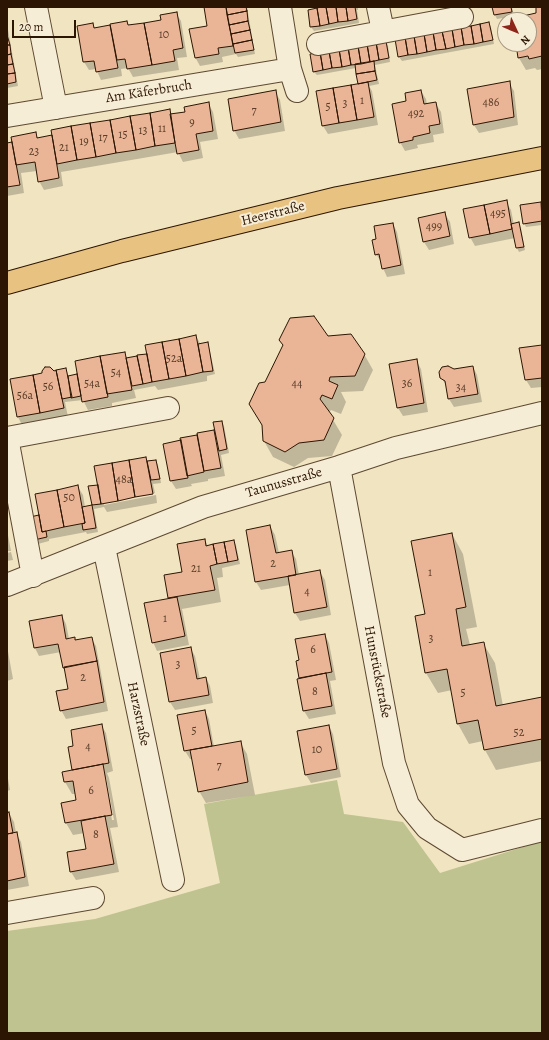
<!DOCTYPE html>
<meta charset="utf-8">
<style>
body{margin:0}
#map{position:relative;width:549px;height:1040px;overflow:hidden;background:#f1e4c0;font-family:Alegreya,serif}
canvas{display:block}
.frame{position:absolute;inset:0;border:8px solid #2c1502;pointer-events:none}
.north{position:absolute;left:497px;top:12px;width:40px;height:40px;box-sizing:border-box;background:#f6edd6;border:1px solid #a59781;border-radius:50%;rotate:134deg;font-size:11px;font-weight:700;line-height:16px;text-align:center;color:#2c1502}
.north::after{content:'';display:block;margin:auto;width:14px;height:18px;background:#8f2418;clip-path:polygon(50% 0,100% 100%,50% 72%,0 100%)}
.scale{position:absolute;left:12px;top:20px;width:64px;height:18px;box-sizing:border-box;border:2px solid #2c1502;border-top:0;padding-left:5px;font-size:12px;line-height:14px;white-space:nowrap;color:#2c1502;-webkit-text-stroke:3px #f6edd6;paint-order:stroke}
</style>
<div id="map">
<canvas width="549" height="1040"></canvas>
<div class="frame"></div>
<div class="north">N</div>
<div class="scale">20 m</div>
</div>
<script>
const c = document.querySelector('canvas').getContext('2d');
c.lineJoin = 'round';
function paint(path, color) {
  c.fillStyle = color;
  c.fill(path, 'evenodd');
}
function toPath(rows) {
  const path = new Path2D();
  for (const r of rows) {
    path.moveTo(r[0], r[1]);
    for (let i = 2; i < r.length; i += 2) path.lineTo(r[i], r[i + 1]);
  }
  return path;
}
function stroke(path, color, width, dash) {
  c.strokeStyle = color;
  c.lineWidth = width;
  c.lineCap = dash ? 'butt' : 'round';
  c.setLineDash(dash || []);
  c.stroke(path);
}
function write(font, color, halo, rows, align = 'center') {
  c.font = font + ' Alegreya,serif';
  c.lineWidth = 4;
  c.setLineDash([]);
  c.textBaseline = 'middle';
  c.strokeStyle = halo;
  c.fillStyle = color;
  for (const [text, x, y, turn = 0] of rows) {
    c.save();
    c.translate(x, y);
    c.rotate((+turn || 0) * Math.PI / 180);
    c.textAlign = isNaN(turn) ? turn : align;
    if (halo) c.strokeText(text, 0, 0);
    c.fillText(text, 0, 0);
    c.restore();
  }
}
const green = toPath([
 [337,780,344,814,403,822,440,873,542,841,542,1033,7,1033,7,931,95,919,220,883,204,804]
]);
const shadow = toPath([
 [205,7,247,7,255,54,238,57,236,54,222,57,223,62,200,66,195,57,209,27],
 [322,7,358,7,358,10,357,10,359,23,314,31,311,27,309,11],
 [493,7,512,7,514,16,497,19,495,15],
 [537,7,542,7,542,69,537,70,535,68,526,70,519,58,517,44,529,44,529,20,524,20,538,14],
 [176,13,181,21,187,57,177,58,179,70,133,77,128,68,121,69,122,76,101,80,96,69,89,70,84,62,78,27,93,24,95,29,126,22,129,26,162,20],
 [489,23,491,27,494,44,402,61,399,57,396,40],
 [7,24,18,86,7,88],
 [385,42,388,46,390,62,375,65,379,84,369,86,372,91,378,125,328,134,323,126,360,84,356,68,317,75,314,72],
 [509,83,514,91,518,125,479,133,474,125],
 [421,91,426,99,427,105,436,104,441,112,444,133,433,135,434,142,417,145,418,148,405,151,400,142,407,102],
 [275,92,280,100,285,131,239,139,234,130],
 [208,103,213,112,218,139,200,142,203,158,183,162,178,152,61,172,63,186,44,190,39,181,37,171,21,173,24,193,7,196,7,144,14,143,36,134,38,138,169,110,172,115,186,113],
 [506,202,511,210,514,225,519,224,521,228,525,250,519,252,517,248,515,238,475,246,470,237],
 [540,203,542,206,542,225,526,227,524,223],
 [445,214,450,222,454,244,429,250,424,242,419,219],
 [393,224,397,232,405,274,387,277,383,268,382,263,376,254,378,240],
 [196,336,201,345,207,343,209,347,215,374,207,376,207,381,158,390,155,386,134,390,136,398,112,403,112,406,88,410,83,400,65,402,68,417,22,425,18,417,54,372,66,369,69,377,78,375,124,353,128,359,148,355],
 [327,337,364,354,373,370,363,391,341,392,346,402,341,414,331,410,329,413,342,435,332,456,308,458,294,467,273,457,264,441,266,383],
 [542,346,542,387,531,388,526,380],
 [416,360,421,369,428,412,403,416,398,408],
 [473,367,477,375,482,402,454,407,449,399,447,387,441,377,453,370],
 [222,422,224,426,229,453,221,455,225,476,208,479,208,481,191,484,192,486,176,489,171,481,182,439,215,431],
 [145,458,148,462,156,461,158,465,161,483,153,484,155,493,104,503,104,505,156,495,157,503,107,512,104,507,94,509,98,532,87,534,86,532,49,539,49,541,38,544,35,540,40,516,78,487,83,495,85,507,93,506,90,487,99,486],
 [270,526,275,535,279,553,291,551,296,559,299,575,320,572,325,580,331,615,300,621,295,613,290,585,261,590,256,582,247,531],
 [7,530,11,551,7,551],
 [452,534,463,554,477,627,466,629,470,645,483,643,495,663,503,706,542,698,542,761,496,770,485,750,483,741,469,744,458,724,452,690,438,693,426,673,416,617,426,615],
 [205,540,208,546,234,541,236,545,240,564,222,568,223,577,217,578,221,602,182,609,189,645,157,651,153,642,170,599,165,575,183,572],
 [11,552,13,560,7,561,7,553],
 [62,616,66,624,69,639,74,638,76,641,91,638,96,646,108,711,66,719,61,710,69,689,61,652,39,656,35,648],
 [325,635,329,643,336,680,330,681,336,714,309,719,304,711,297,661,301,661],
 [7,646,13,679,7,681],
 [190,648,195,656,200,679,206,678,210,686,213,703,175,710,170,702,161,654],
 [205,711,209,719,214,747,240,742,247,754,255,795,206,803,199,791,193,759,190,759,185,751,178,716],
 [101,725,106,733,113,771,107,773,109,778,118,827,110,828,119,872,76,880,71,872,88,849,85,833,73,835,66,823,62,804,78,801,76,794,72,794,65,782,63,773,74,771,75,747],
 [104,777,106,777,114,820,112,820],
 [329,726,333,734,341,777,311,783,306,775],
 [7,773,10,790,7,791],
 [9,813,14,822,16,833,21,842,29,886,7,890,7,814]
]);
const building = toPath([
 [204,7,226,7,233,46,218,48,219,54,195,58,189,29,207,26,204,7],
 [226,7,246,7,247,11,227,15,226,7],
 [321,7,326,7,329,24,320,26,317,8,321,7],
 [326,7,336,7,338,22,329,24,326,7],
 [336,7,346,7,348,21,338,22,336,7],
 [346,7,355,7,357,19,348,21,346,7],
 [492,7,511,7,512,12,494,15,492,7],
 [536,7,542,7,542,56,529,59,528,56,518,58,516,44,529,44,529,20,523,20,523,16,536,13,536,7],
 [317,8,320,26,310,27,308,10,317,8],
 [247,11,248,21,229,25,227,15,247,11],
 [177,12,183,48,173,50,175,61,152,65,144,23,161,20,160,15,177,12],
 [127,21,128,25,144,23,152,65,127,69,125,59,117,60,110,24,127,21],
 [248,21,250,30,231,34,229,25,248,21],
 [489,22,493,40,483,42,480,24,489,22],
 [93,23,94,28,110,25,118,68,96,72,94,61,83,62,77,26,93,23],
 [480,24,483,42,474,44,471,26,480,24],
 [471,26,474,44,464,45,461,27,471,26],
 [461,27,464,45,455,47,452,29,461,27],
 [452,29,455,47,446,49,442,31,452,29],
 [250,30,252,40,233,44,231,34,250,30],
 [442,31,446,49,436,50,433,32,442,31],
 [433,32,436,50,427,52,424,34,433,32],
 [424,34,427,52,417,54,414,36,424,34],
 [7,35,10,45,7,45,7,35],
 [414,36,417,54,408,55,405,37,414,36],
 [405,37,408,55,398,57,395,39,405,37],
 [252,40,254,50,235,53,233,44,252,40],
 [386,41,389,58,379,60,376,42,386,41],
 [376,42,379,60,370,62,367,44,376,42],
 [367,44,370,62,361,64,358,46,367,44],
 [7,45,10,45,11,54,7,55,7,45],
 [358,46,361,64,351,65,348,47,358,46],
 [348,47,351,65,342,67,339,49,348,47],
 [339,49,342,67,332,68,329,51,339,49],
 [329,51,332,68,323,70,320,52,329,51],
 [320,52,323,70,313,72,310,54,320,52],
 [11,54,13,64,7,65,7,55,11,54],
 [374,61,375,71,356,74,355,64,374,61],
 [13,64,15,73,7,74,7,65,13,64],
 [375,71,377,80,358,84,356,74,375,71],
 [15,73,16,82,7,84,7,74,15,73],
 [510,81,514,117,473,125,467,89,510,81],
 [368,82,374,117,357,120,351,85,368,82],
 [351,85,357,120,339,123,333,88,351,85],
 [333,88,339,123,322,126,316,91,333,88],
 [276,90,281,122,233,131,228,99,276,90],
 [421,90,424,104,436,102,440,124,429,126,430,133,413,137,413,140,399,143,392,104,406,101,405,93,421,90],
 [209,102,213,131,196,134,199,150,177,154,170,114,185,112,184,107,209,102],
 [170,109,175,143,155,146,150,113,170,109],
 [150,113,155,146,136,150,130,116,150,113],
 [130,116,136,150,116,153,110,120,130,116],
 [110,120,116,153,96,157,90,123,110,120],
 [90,123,96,157,77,160,71,126,90,123],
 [71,126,77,160,57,164,51,130,71,126],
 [36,132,37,138,52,135,59,178,38,182,35,162,16,165,11,137,36,132],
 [12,142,20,185,7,187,7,143,12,142],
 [507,200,512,229,490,234,484,205,507,200],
 [541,202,542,221,523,224,520,205,541,202],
 [484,205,490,234,469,238,463,209,484,205],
 [445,212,450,236,423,242,418,218,445,212],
 [519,222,524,247,516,248,511,224,519,222],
 [393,223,401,265,382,269,379,254,375,255,372,240,376,239,374,226,393,223],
 [314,316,328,336,351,334,365,354,355,376,330,377,329,381,338,385,332,399,322,395,320,399,334,418,324,440,299,443,285,452,263,441,262,425,249,404,259,383,265,382,283,345,279,340,290,318,314,316],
 [196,335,203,372,186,376,179,339,196,335],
 [179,339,186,376,169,379,162,342,179,339],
 [162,342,169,379,152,382,145,345,162,342],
 [208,342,213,371,203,372,198,344,208,342],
 [542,345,542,378,525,380,519,348,542,345],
 [125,352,132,390,107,394,100,356,125,352],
 [147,354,152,382,143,384,137,355,147,354],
 [100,356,108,397,82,402,75,361,100,356],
 [137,356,143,384,132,386,126,358,137,356],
 [417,359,424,403,397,408,389,364,417,359],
 [448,366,454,369,473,366,478,394,448,399,445,381,440,378,439,372,442,367,448,366],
 [45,367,50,367,54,371,56,370,64,408,40,413,33,375,42,373,42,371,45,367],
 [66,368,72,397,62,399,56,370,66,368],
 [77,374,81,396,71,398,68,376,77,374],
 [33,375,40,413,17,417,10,379,33,375],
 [222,421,227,449,219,451,213,422,222,421],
 [214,430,221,468,204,471,197,433,214,430],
 [197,435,204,472,187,476,180,438,197,435],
 [181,440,188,478,170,481,163,444,181,440],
 [146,457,153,494,135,497,129,460,146,457],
 [129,460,135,497,118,501,112,463,129,460],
 [156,460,160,479,151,480,147,461,156,460],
 [112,463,118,501,101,504,94,466,112,463],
 [78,485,85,523,64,527,57,490,78,485],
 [98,485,101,504,92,505,88,486,98,485],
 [57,490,64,527,42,532,35,494,57,490],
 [92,505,96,528,83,530,82,524,85,523,82,507,92,505],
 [39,515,42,532,46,531,47,537,34,540,30,517,39,515],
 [270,525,276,553,292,550,296,575,255,582,246,530,270,525],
 [452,533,466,607,456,609,462,646,484,642,496,706,542,697,542,739,484,750,478,720,457,724,447,669,425,673,415,616,425,614,411,541,452,533],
 [205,539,206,546,213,544,217,564,210,566,215,590,168,598,164,575,182,572,177,544,205,539],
 [234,540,238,560,228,562,224,542,234,540],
 [224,542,228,562,217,564,213,544,224,542],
 [320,570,327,607,294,613,288,576,320,570],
 [177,597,185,636,152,643,144,603,177,597],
 [62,615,66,639,75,637,75,640,92,637,97,661,63,668,58,644,34,648,29,621,62,615],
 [325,634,332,672,299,678,296,661,299,660,295,639,325,634],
 [191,647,197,679,206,677,209,695,169,702,160,653,191,647],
 [97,661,104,702,60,711,56,691,68,689,64,667,97,661],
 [326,673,332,706,303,711,297,679,326,673],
 [205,710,212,746,184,751,177,715,205,710],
 [102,724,109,763,72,770,68,747,73,746,71,730,102,724],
 [329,725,337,769,305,775,297,731,329,725],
 [241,741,248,782,198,792,190,750,241,741],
 [103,764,112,815,65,823,61,803,76,800,73,781,64,782,62,772,103,764],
 [9,812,13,833,7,834,7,813,9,812],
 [105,816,114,864,70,872,67,852,86,849,81,821,105,816],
 [17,832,25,877,7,881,7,834,17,832]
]);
const minor = toPath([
 [36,7,56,108],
 [280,7,290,69,297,91],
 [378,7,383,31],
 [318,44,462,17],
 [7,116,290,69],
 [7,438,168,408],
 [7,438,33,576],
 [339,467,394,763,408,805,427,828,462,850,542,830],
 [104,547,173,880],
 [7,585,203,507,339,467,396,448,542,413],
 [7,913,93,898]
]);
const major = toPath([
 [7,283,122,251,338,198,542,158]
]);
const numberNames = [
 ["10",164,35],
 ["1",362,101],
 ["486",491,103],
 ["3",345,104],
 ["5",328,107],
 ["7",254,111],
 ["492",416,114],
 ["9",192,123],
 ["11",162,129],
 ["13",143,131],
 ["15",123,135],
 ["17",103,138],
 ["19",84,142],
 ["21",64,148],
 ["23",34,152],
 ["495",498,214],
 ["499",434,227],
 ["52a",174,359],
 ["54",116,373],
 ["54a",92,384],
 ["44",297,384],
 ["36",407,384],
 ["56",48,387],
 ["34",461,388],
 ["56a",25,396],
 ["48a",124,480],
 ["50",69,498],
 ["2",273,564],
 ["21",196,569],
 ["1",430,573],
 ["4",307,592],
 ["1",165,619],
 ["3",431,639],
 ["6",313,650],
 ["3",178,665],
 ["2",83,678],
 ["8",315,692],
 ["5",463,693],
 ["5",194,731],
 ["52",519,733],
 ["4",88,747],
 ["10",317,750],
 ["7",219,766],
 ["6",91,791],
 ["8",96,835]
];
const streetNames = [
 ["Am Käferbruch",149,92,-9],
 ["Heerstraße",273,214,-14],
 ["Taunusstraße",284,483,-16],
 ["Hunsrückstraße",377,672,79],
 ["Harzstraße",138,714,78]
];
paint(green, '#bec390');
paint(shadow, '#0003');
paint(building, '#e9b596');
stroke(building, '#2c1502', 1);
stroke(minor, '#5d4932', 24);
stroke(major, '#2c1502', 24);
stroke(minor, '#f6edd6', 22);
stroke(major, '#e8c280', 22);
write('12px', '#5b3d27', null, numberNames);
write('14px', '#2c1502', '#f6edd6', streetNames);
</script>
